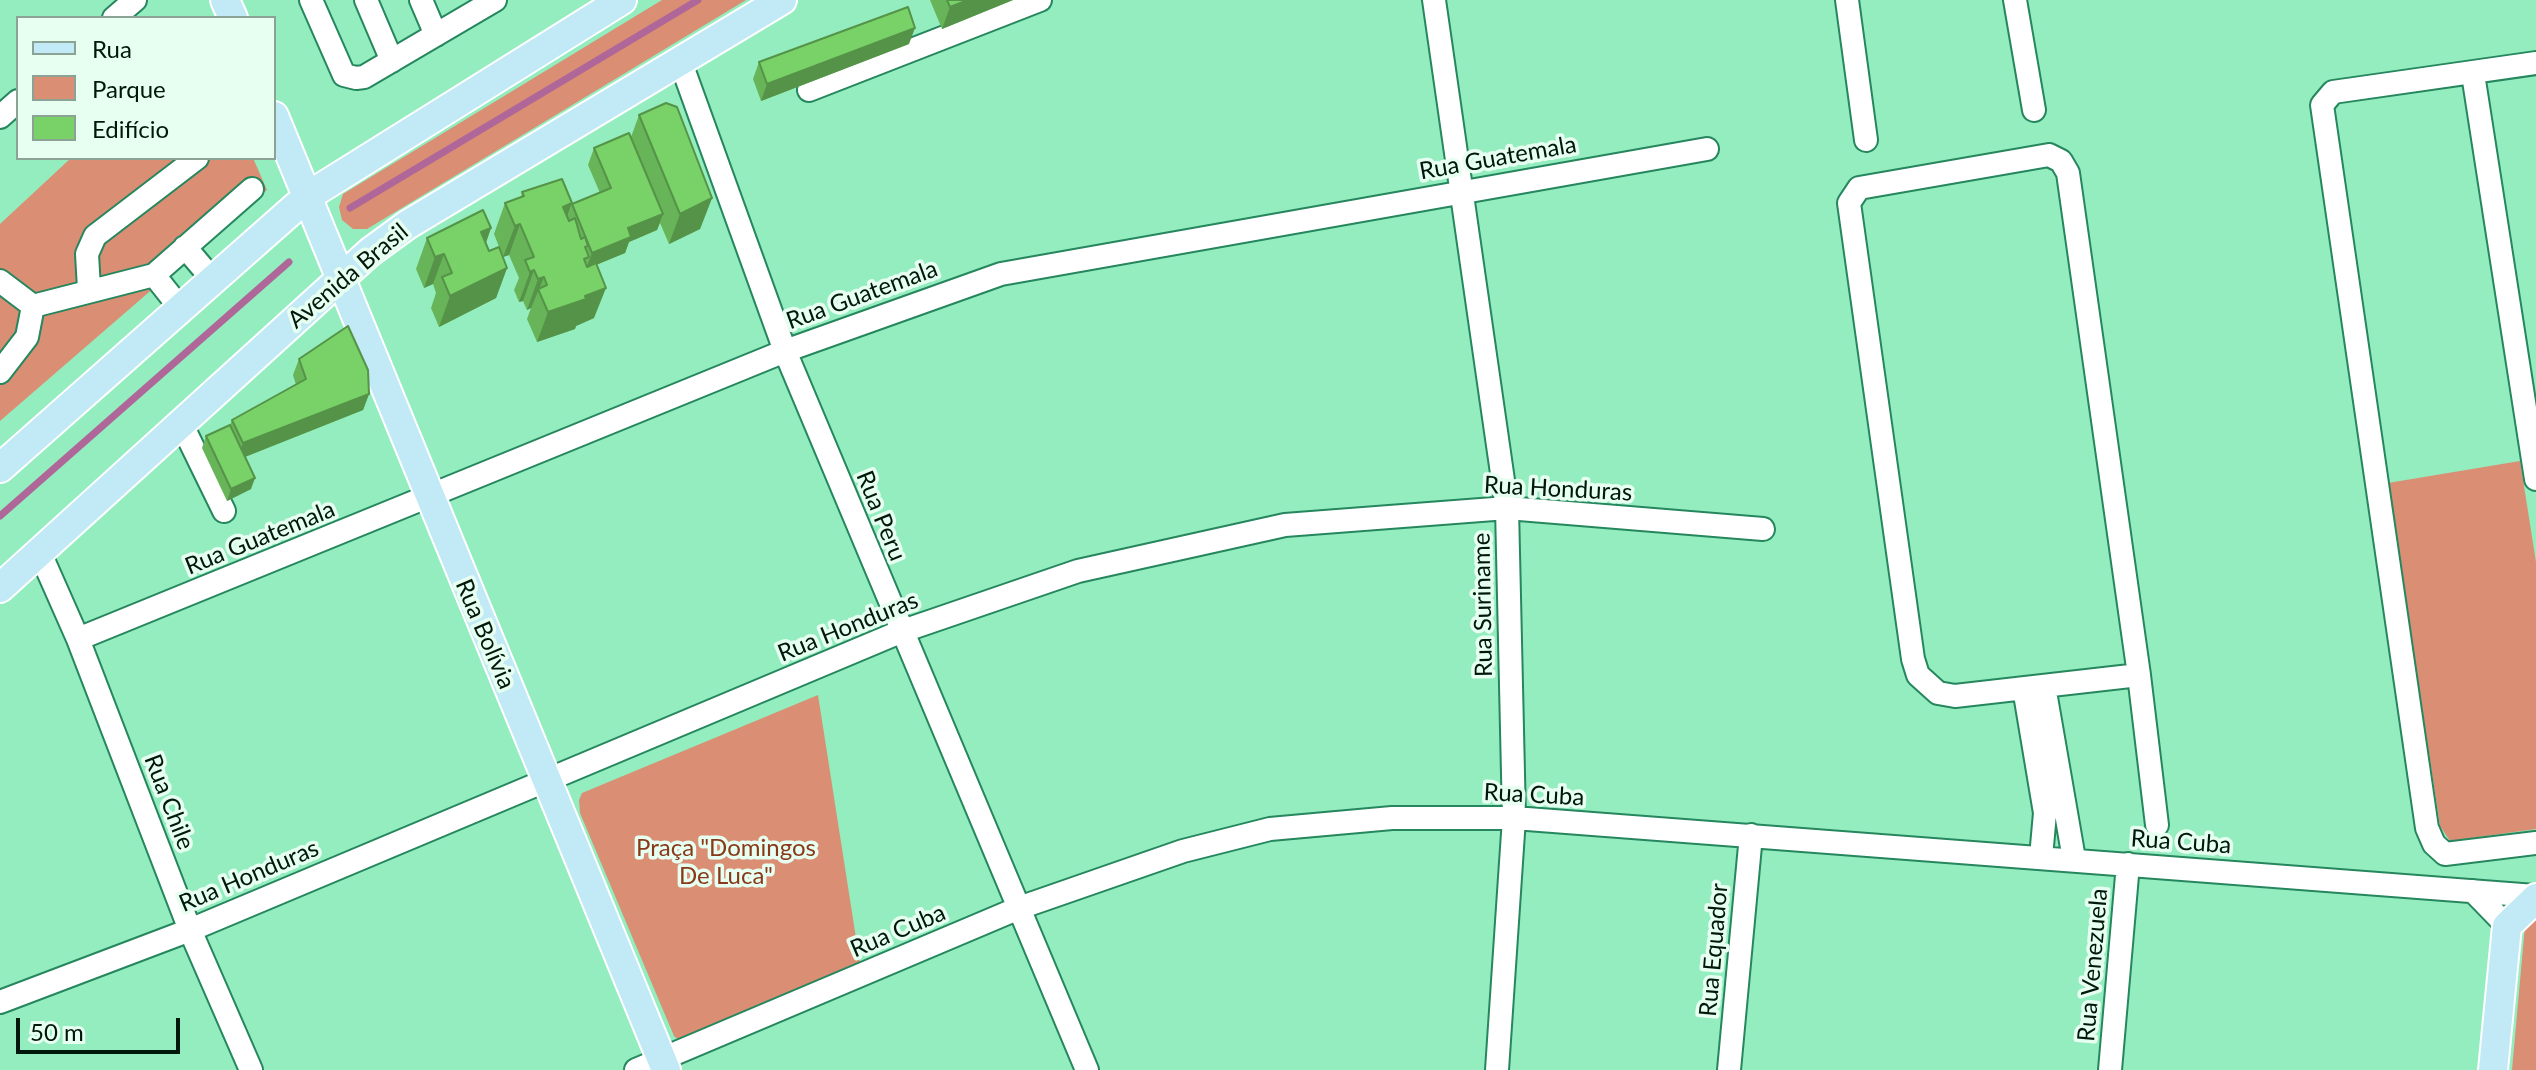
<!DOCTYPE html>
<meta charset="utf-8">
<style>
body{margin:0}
#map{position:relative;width:2536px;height:1070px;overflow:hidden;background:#93edbf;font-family:Lato,sans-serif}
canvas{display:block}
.legend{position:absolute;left:16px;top:16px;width:260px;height:144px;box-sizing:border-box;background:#e6fff0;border:2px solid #8aa394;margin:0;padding:10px 14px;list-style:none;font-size:24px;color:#00180b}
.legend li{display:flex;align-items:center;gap:16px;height:40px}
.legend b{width:40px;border:2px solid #8aa394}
.scale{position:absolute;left:16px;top:1018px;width:164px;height:36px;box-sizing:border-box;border:4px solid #00180b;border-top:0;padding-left:10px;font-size:24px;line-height:28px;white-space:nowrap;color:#00180b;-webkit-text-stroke:6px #e6fff0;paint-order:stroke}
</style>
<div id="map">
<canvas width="2536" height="1070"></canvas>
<ul class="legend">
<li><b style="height:10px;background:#c2e9f6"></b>Rua</li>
<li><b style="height:22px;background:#da8e73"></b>Parque</li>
<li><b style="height:22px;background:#79d267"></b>Edifício</li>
</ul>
<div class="scale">50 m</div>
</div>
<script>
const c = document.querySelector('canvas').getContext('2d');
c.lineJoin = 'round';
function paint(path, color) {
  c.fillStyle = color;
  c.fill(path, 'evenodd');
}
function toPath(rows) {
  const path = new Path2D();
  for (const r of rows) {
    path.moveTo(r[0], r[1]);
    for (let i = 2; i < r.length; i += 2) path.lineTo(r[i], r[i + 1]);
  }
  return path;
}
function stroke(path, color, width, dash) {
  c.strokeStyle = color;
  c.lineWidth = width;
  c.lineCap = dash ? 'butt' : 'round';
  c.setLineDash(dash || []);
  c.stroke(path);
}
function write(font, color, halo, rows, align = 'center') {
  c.font = font + ' Lato,sans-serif';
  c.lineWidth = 7;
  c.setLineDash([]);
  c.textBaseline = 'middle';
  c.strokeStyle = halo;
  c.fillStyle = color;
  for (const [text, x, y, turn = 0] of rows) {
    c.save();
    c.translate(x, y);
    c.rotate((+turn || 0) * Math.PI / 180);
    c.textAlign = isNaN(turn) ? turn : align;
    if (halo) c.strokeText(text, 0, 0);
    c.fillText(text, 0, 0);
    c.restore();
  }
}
const green = toPath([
 [662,0,746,0,367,229,353,229,342,220,339,207,343,194],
 [71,158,253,158,267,190,0,421,0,224],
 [2520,461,2536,562,2536,829,2450,841,2440,826,2388,483],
 [818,695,861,970,680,1041,674,1036,580,813,579,800,582,793],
 [2526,914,2536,915,2536,1070,2512,1070]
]);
const stream = toPath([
 [350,208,698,0],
 [0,516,289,262]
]);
const minor = toPath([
 [311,0,344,75,356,78,364,77,495,0],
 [366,0,392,61],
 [421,0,436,35],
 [1434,0,1507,508,1514,818,1497,1070],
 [1847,0,1866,140],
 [2015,0,2034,110],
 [114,18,135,0],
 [681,63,785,351,1087,1070],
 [2536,63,2333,92,2322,105,2427,828,2434,844,2445,854,2536,843],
 [2473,74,2536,479],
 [809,90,1040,0],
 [0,117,18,101],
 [185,247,213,280],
 [154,275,252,189],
 [0,281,33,306],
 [89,289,87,254,95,236,197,158],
 [33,306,154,275,181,309],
 [0,372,27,337,33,306],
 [182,425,224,511],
 [40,553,78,639,190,930,251,1070],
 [78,639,785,351,1001,274,1707,149],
 [2139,675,1955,696,1938,693,1918,675,1913,659,1849,203,1859,188,2049,155,2061,161,2068,173,2139,675,2157,825],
 [2044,686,2074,859],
 [2024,688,2045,813,2041,857],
 [2473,891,2507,926],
 [0,1002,190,930,900,632,1078,571,1285,525,1507,508,1763,529],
 [636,1070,1019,908,1183,851,1270,829,1392,818,1514,818,2536,896],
 [1729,1070,1751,835],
 [2110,1070,2128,864]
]);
const major = toPath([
 [225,0,233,18],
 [274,116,666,1070],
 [0,468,308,196,622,0],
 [0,588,370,252,407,225,782,0],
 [2493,1070,2507,926,2536,898]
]);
const wall = toPath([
 [930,0,1013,0,942,29],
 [909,44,761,101,753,79,759,62],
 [639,115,712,198,700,229,669,244,660,223,657,230,629,242,625,253,596,265,594,318,576,326,575,329,537,342,527,319,531,308,527,310,523,301,519,302,514,290,519,278,509,255,503,257,494,234,505,203,521,197,522,192,572,203,567,217,572,204,600,193,588,165,594,148,631,137],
 [491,228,486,243,489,251,507,268,496,298,439,327,431,308,436,293,433,284,424,288,416,269,427,238],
 [299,359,369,394,363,410,245,457,251,489,227,501,202,448,206,436,230,425,232,420,296,385,293,375]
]);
const shadedWall = toPath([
 [968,0,1013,0,942,29,950,7],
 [915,28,909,44,761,101,767,84],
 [712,198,700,229,669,244,680,214],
 [572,203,561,233,563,207],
 [663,214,657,230,629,242,625,253,586,269,592,253,628,228],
 [520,224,509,255,503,257,515,226],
 [491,228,480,259,481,232],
 [444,254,433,284,424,288,435,257],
 [507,268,496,298,439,327,450,296],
 [534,270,523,301,519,302,530,272],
 [544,277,531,308,527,310,538,279],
 [606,288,594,318,576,326,575,329,537,342,548,312],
 [369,394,363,410,237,460,243,443],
 [255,478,251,489,227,501,231,489]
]);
const building = toPath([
 [947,0,968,0,950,7,947,0],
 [908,7,915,28,767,84,759,62,908,7],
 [666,103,677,107,712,198,680,214,639,115,666,103],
 [629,133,663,214,628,228,631,237,592,253,572,204,611,188,594,148,629,133],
 [562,179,572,203,563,207,569,221,575,218,581,239,585,237,588,246,585,247,589,257,584,259,587,267,596,263,606,288,585,296,586,299,548,312,538,289,547,285,544,277,538,279,534,270,530,272,525,260,534,257,520,224,515,226,505,203,524,196,522,192,562,179],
 [483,210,491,228,481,232,489,251,499,247,507,268,450,296,442,277,452,273,444,254,435,257,427,238,483,210],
 [348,326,368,370,369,394,243,443,232,420,306,379,299,359,348,326],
 [230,425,255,478,231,489,206,436,230,425]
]);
const streetNames = [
 ["Rua Guatemala",1498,158,-10],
 ["Avenida Brasil",348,276,-40],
 ["Rua Guatemala",862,295,-20],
 ["Rua Honduras",1558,489,3],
 ["Rua Peru",881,516,68],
 ["Rua Guatemala",260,538,-22],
 ["Rua Suriname",1483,605,-91],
 ["Rua Honduras",848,627,-22],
 ["Rua Bolívia",485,634,67],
 ["Rua Cuba",1534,795,3],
 ["Rua Chile",169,802,69],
 ["Rua Cuba",2181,842,4],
 ["Rua Honduras",249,876,-23],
 ["Rua Cuba",898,931,-23],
 ["Rua Equador",1714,950,-85],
 ["Rua Venezuela",2093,965,-85]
];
const parkNames = [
 ["Praça \"Domingos",726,848],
 ["De Luca\"",726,876]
];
paint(green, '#da8e73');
stroke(stream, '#af6699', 7);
stroke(minor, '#26865d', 26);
stroke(major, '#fff', 32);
stroke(minor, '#fff', 22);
stroke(major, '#c2e9f6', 28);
paint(wall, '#68b559');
paint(shadedWall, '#559348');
paint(building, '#79d267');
stroke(building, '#559348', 2);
write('24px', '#00180b', '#e6fff0', streetNames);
write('24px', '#893919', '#e6fff0', parkNames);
</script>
